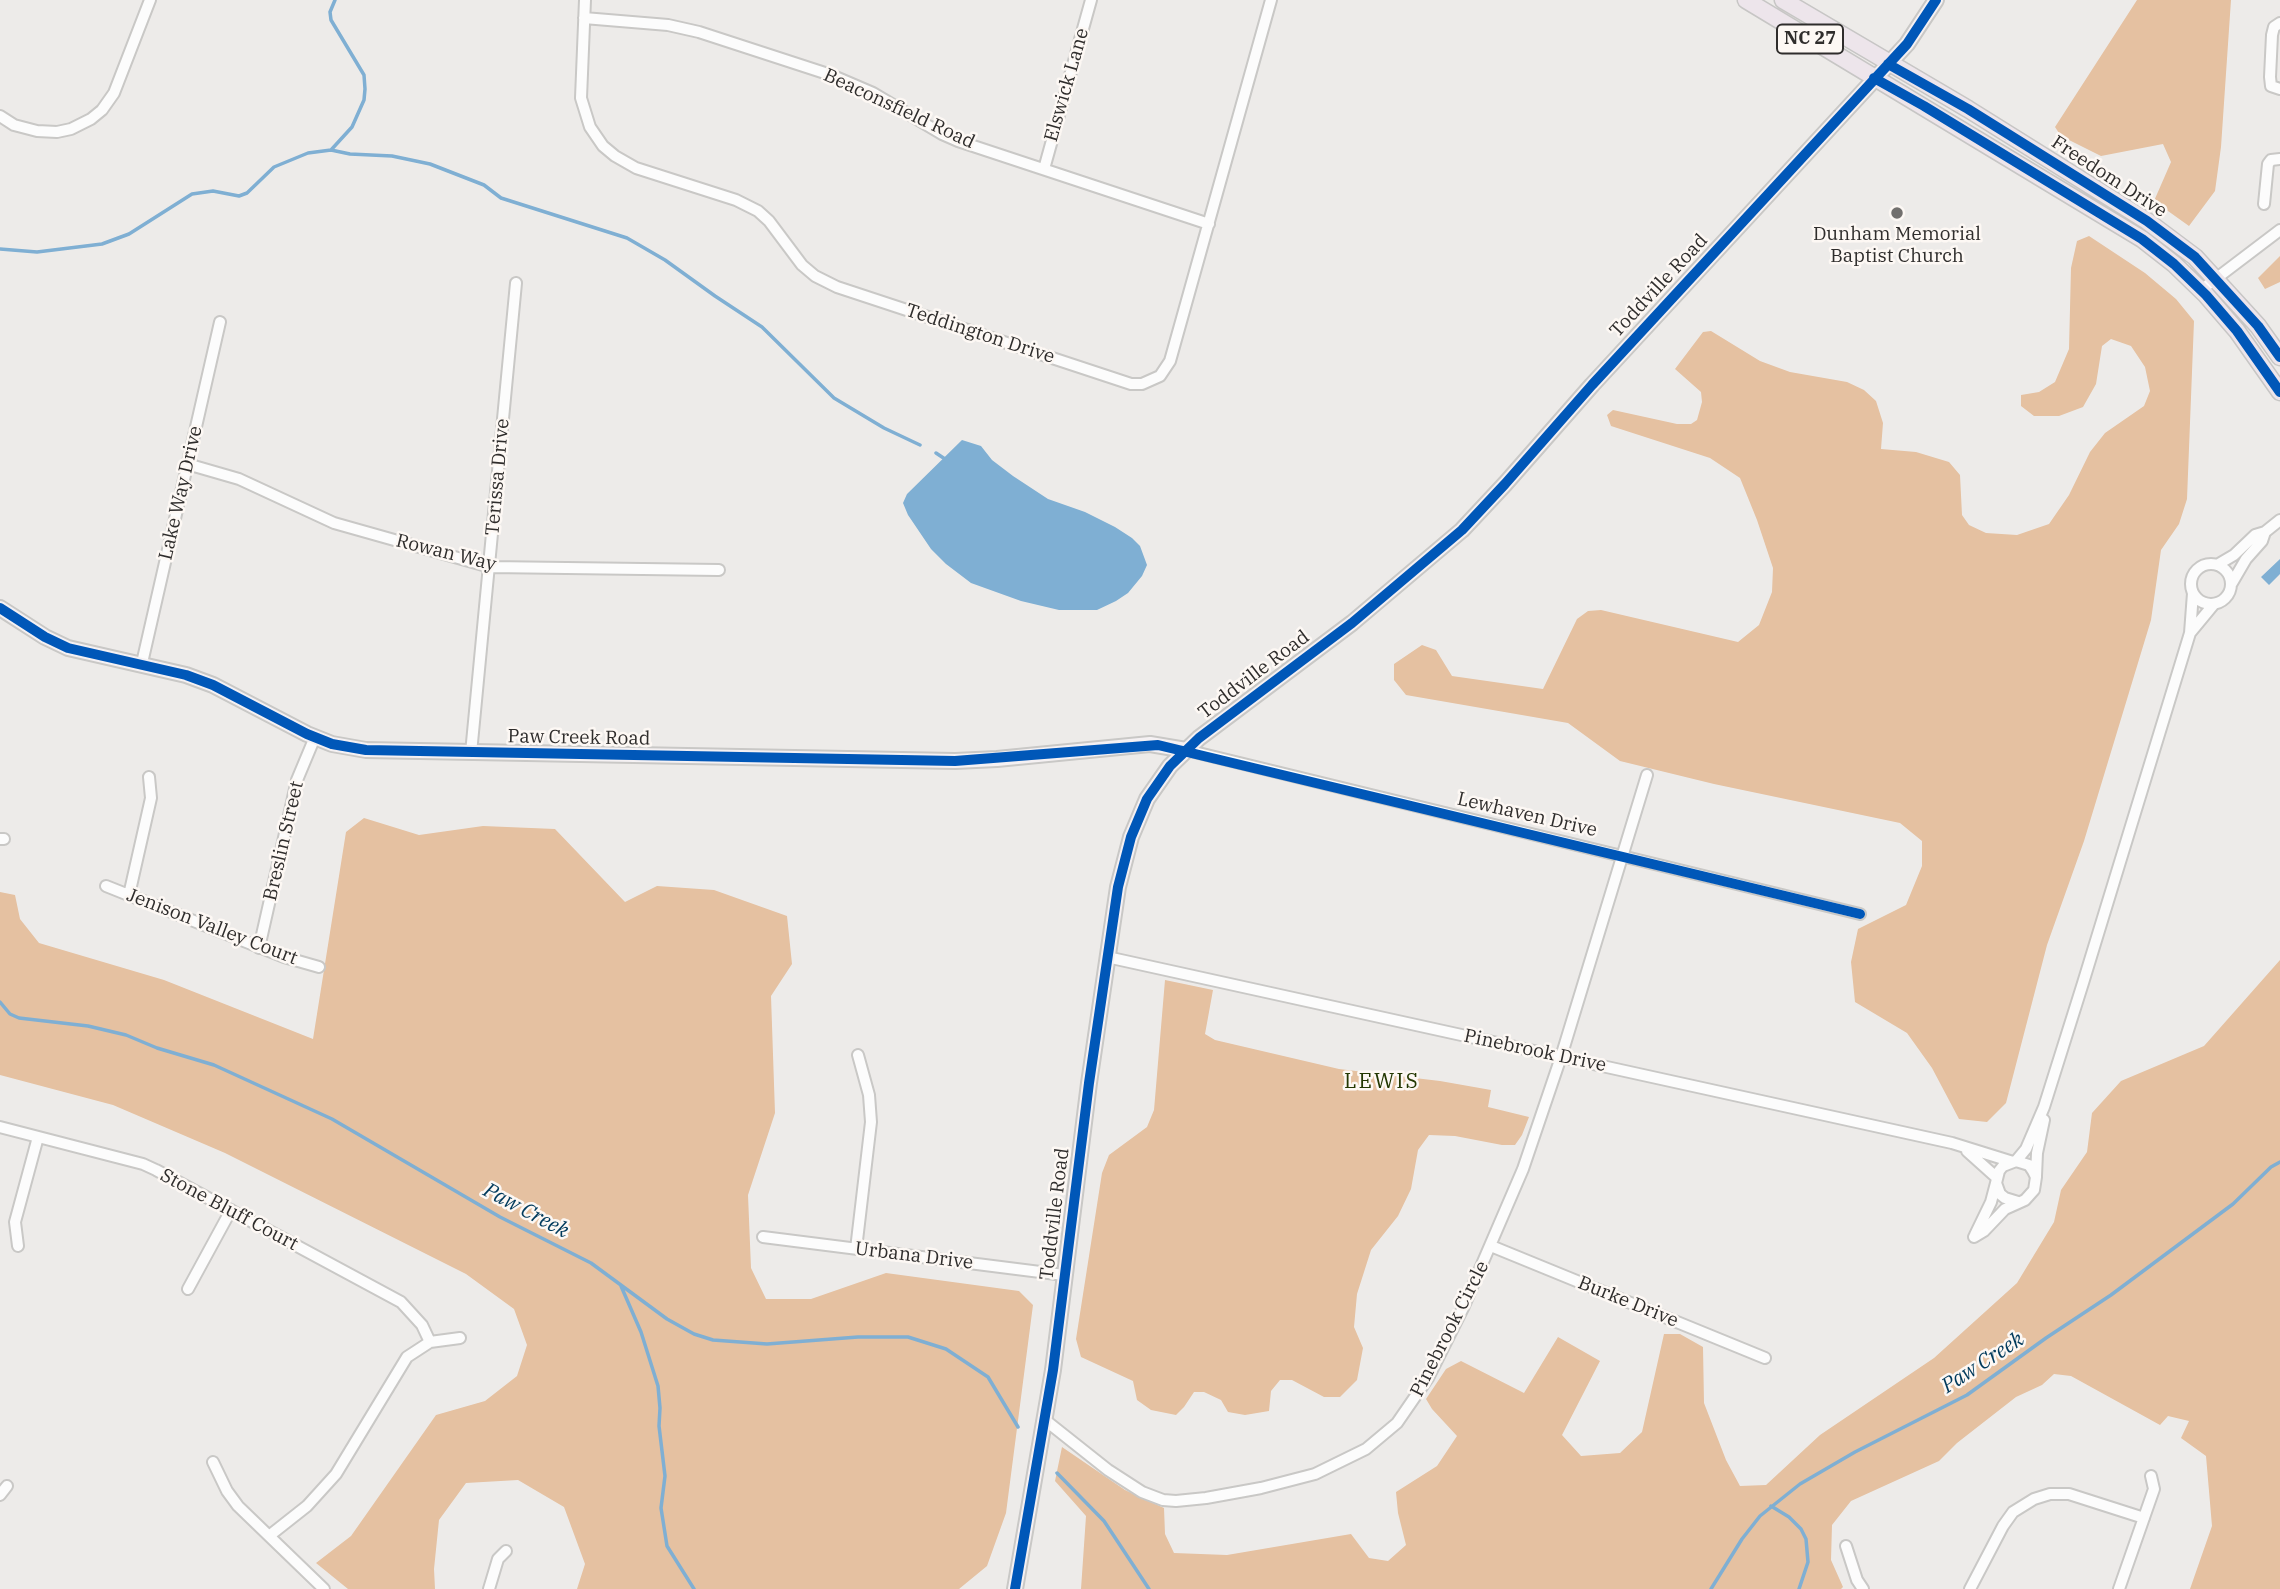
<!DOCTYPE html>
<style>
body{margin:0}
canvas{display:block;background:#edebe9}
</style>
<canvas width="2280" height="1589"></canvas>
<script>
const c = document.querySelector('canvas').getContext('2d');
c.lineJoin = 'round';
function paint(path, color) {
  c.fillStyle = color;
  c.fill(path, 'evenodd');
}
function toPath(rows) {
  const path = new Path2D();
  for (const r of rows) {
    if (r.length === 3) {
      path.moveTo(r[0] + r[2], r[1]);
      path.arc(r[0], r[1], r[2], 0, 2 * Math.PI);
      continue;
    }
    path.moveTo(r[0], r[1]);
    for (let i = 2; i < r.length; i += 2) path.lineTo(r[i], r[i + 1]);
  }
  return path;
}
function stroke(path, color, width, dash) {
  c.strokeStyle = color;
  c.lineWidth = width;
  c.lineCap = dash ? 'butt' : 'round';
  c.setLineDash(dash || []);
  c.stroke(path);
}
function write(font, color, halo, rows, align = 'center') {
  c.font = font + ' "IBM Plex Serif",serif';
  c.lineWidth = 5;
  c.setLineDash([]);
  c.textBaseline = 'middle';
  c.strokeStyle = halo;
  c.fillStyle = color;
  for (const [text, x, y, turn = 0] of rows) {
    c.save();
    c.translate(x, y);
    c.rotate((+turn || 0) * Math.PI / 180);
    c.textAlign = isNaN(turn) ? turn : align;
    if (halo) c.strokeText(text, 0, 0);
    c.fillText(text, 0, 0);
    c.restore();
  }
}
const forest = toPath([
 [2137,0,2231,0,2221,147,2215,191,2189,226,2154,201,2171,162,2163,144,2101,156,2061,136,2055,127],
 [2089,236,2145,273,2176,299,2194,321,2187,499,2179,524,2161,550,2151,620,2084,841,2047,945,2006,1103,1987,1122,1959,1119,1932,1068,1907,1033,1855,1002,1851,962,1858,929,1906,905,1922,866,1922,841,1900,823,1714,784,1620,761,1568,723,1406,695,1394,680,1394,664,1422,645,1436,650,1452,676,1543,689,1577,619,1588,611,1601,610,1738,642,1759,625,1772,592,1773,568,1757,520,1740,478,1710,458,1611,426,1607,415,1613,410,1677,424,1691,424,1697,420,1702,402,1701,392,1675,369,1703,332,1711,331,1760,361,1790,372,1847,382,1864,390,1876,401,1883,423,1881,449,1916,452,1949,462,1960,475,1962,515,1969,525,1986,533,2017,535,2049,524,2069,495,2090,452,2105,433,2144,406,2150,391,2145,367,2131,346,2111,339,2102,346,2096,384,2083,407,2059,416,2034,416,2021,406,2021,395,2039,392,2055,382,2069,349,2071,268,2077,241],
 [2280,256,2280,282,2265,289,2258,278],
 [364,818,419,835,483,826,555,829,625,902,657,886,714,890,787,916,792,964,771,996,775,1113,748,1195,751,1268,766,1299,811,1299,886,1273,1019,1291,1033,1305,1006,1513,987,1566,959,1589,577,1589,585,1564,564,1507,518,1480,466,1483,439,1520,434,1569,435,1589,348,1589,316,1563,351,1536,436,1415,485,1401,517,1376,527,1345,514,1309,466,1274,225,1153,113,1105,0,1075,0,892,15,895,20,919,39,943,164,980,313,1039,346,832],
 [2280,960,2280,1589,2190,1589,2212,1526,2206,1456,2181,1438,2189,1421,2168,1416,2160,1425,2071,1376,2054,1374,2042,1385,2016,1397,1957,1443,1939,1461,1851,1501,1832,1525,1831,1560,1843,1587,1841,1589,1081,1589,1086,1516,1055,1481,1062,1447,1125,1490,1164,1508,1165,1534,1174,1553,1227,1555,1351,1534,1369,1558,1388,1561,1406,1545,1398,1513,1396,1492,1437,1466,1457,1436,1432,1409,1426,1399,1446,1369,1461,1361,1524,1393,1558,1337,1600,1361,1562,1435,1581,1456,1620,1453,1642,1432,1664,1334,1680,1334,1703,1347,1704,1403,1726,1460,1740,1486,1766,1485,1820,1435,1934,1358,2017,1283,2054,1222,2061,1190,2087,1152,2092,1113,2121,1081,2204,1046],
 [1165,980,1213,990,1205,1034,1215,1040,1339,1069,1440,1081,1491,1090,1488,1107,1529,1117,1522,1135,1515,1145,1502,1145,1455,1136,1429,1135,1418,1150,1411,1189,1398,1216,1371,1250,1357,1294,1354,1327,1363,1348,1357,1380,1340,1397,1324,1397,1292,1380,1280,1380,1271,1391,1269,1411,1245,1415,1228,1412,1221,1400,1204,1392,1194,1392,1184,1407,1176,1415,1151,1410,1137,1400,1133,1381,1081,1357,1076,1339,1102,1173,1109,1155,1147,1127,1154,1110]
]);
const water = toPath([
 [962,440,981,446,992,460,1013,476,1048,499,1085,512,1115,527,1132,538,1140,546,1147,565,1142,576,1128,593,1116,601,1097,610,1059,610,1021,601,971,583,946,564,931,549,908,515,903,503,907,494],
 [2280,559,2280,574,2269,585,2261,577]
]);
const stream = toPath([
 [331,150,352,127,364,100,365,89,364,75,331,20,330,12,335,0],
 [0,249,37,252,102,244,129,234,192,194,213,191,239,196,247,193,274,167,308,153,331,150,350,154,392,156,430,164,484,185,501,198,627,238,665,260,715,296,762,327,834,398,884,428,920,445],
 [936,453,948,461],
 [0,1002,10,1014,19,1018,88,1026,126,1035,157,1048,214,1065,332,1119,500,1217,591,1263,667,1319,694,1334,713,1340,767,1344,858,1337,908,1337,946,1349,988,1377,1018,1427],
 [621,1286,641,1332,658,1386,660,1408,659,1426,665,1476,661,1508,667,1546,694,1589],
 [1057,1473,1104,1521,1149,1589],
 [1771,1506,1789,1517,1801,1529,1806,1539,1808,1562,1799,1589],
 [1711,1589,1742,1539,1760,1516,1800,1484,1855,1452,1967,1395,2046,1338,2111,1295,2233,1204,2271,1167,2280,1162]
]);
const street = toPath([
 [585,0,581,98,590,127,603,146,615,156,636,168,736,200,758,211,769,221,802,265,815,276,837,287,1131,384,1142,384,1160,376,1170,361,1271,0],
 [584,18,668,25,699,32,831,75,873,93,942,134,958,141,1209,224],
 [2280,23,2274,27,2272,35,2270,77,2271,86,2280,89],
 [0,116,14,125,37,131,57,132,71,129,91,119,102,110,114,93,150,0],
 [1044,169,1091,0],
 [2264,204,2268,164,2271,160,2280,159],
 [2201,290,2280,230],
 [187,464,239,479,334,523,490,567,719,570],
 [2211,584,20],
 [2217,565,2234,555,2255,535,2265,532,2280,520],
 [2232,583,2246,559,2262,541,2265,532],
 [2190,633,2214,604],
 [142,663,220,322],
 [1186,750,1860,914],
 [471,753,516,283],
 [0,839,4,839],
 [106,886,284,957,319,967],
 [129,895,151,798,149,777],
 [259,948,297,780,315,737],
 [1107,957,1952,1143,2013,1162],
 [0,1127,143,1164,156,1170,401,1302,422,1325,430,1342],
 [1967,1151,1996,1177],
 [2016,1161,2026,1149,2044,1107,2083,983,2190,633,2193,593],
 [2036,1176,2037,1153,2044,1120],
 [1975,1235,1991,1202,1996,1183],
 [763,1237,1064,1275],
 [1974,1237,1984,1231,2005,1209,2025,1200,2034,1190,2036,1177,2033,1171,2029,1165,2016,1161,2003,1166,1999,1171,1996,1183,2000,1194,2005,1198,2018,1202],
 [18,1246,15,1222,38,1137],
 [1491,1246,1765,1358],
 [856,1249,871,1122,869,1095,858,1055],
 [188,1289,231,1210],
 [1045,1420,1108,1470,1142,1492,1163,1500,1176,1501,1206,1498,1261,1488,1315,1474,1366,1449,1397,1423,1428,1378,1464,1306,1523,1169,1561,1057,1647,775],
 [213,1462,227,1491,238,1506,324,1589],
 [0,1495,7,1486],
 [269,1536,307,1506,336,1474,407,1357,430,1342,460,1338],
 [1846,1546,1857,1580,1863,1589],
 [489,1589,498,1559,506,1551],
 [1970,1589,2003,1526,2013,1512,2034,1499,2050,1494,2069,1494,2144,1518],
 [2119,1589,2154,1489,2151,1476]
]);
const secondary = toPath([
 [0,608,45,637,68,648,186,675,213,685,307,734,332,744,366,750,955,761,997,759,1150,744,1186,750],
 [1015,1589,1053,1370,1089,1083,1118,887,1131,837,1147,799,1170,766,1199,738,1352,623,1462,530,1505,484,1592,385,1907,44,1936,0]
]);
const primary = toPath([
 [1746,0,2142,239,2174,264,2206,295,2237,331,2280,392],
 [1783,0,1968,109,2147,221,2195,257,2258,326,2280,357]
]);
const cycleway = toPath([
 [1888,64,1968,109,2147,221,2195,257,2258,326,2280,357],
 [1874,78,1924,106,2142,239,2174,264,2206,295,2237,331,2280,392],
 [0,608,45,637,68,648,186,675,213,685,307,734,332,744,366,750,955,761,1158,745,1860,914],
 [1015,1589,1053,1370,1089,1083,1118,887,1131,837,1147,799,1170,766,1199,738,1352,623,1462,530,1505,484,1592,385,1907,44,1936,0]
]);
const markers = [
 [1897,213,7,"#72706e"]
];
const shields = [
 [1810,39,66]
];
const shieldNames = [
 ["NC 27",1810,39]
];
const streetNames = [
 ["Elswick Lane",1067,85,-74],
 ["Beaconsfield Road",899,109,25],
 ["Freedom Drive",2109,177,33],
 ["Toddville Road",1659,286,-47],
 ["Teddington Drive",980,334,18],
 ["Terissa Drive",498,477,-85],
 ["Lake Way Drive",181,493,-77],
 ["Rowan Way",446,553,14],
 ["Toddville Road",1254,675,-37],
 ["Paw Creek Road",579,738,1],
 ["Lewhaven Drive",1527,815,13],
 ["Breslin Street",284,841,-77],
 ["Jenison Valley Court",212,927,21],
 ["Pinebrook Drive",1535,1051,12],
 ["Stone Bluff Court",229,1210,28],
 ["Toddville Road",1055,1214,-83],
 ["Urbana Drive",914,1256,7],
 ["Burke Drive",1628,1302,22],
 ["Pinebrook Circle",1450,1329,-63]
];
const poiNames = [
 ["Dunham Memorial",1897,235],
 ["Baptist Church",1897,257]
];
const neighbourhoodNames = [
 ["LEWIS",1382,1082]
];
const waterNames = [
 ["Paw Creek",526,1211,28],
 ["Paw Creek",1983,1363,-33]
];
paint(forest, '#e5c1a1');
paint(water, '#7fafd3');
stroke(stream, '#7fafd3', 3.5);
stroke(street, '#c9c8c6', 14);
stroke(secondary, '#c9c8c6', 18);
stroke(primary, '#c7c6c5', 19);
stroke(street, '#fcfcfc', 10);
stroke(secondary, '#f5f1f3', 14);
stroke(primary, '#ede5eb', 16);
stroke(cycleway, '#0057b8', 10);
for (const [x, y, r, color] of markers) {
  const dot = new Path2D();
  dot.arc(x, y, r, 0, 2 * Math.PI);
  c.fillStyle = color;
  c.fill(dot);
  stroke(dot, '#fdf8f4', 2.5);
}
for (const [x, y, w] of shields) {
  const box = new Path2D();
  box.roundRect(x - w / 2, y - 14.5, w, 29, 5);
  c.fillStyle = '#fdf8f4';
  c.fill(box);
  stroke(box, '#2f2d2c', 2);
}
write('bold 18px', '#2f2d2c', null, shieldNames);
write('19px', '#2f2d2c', '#fdf8f4', streetNames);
write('19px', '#2f2d2c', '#fdf8f4', poiNames);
c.letterSpacing = '2px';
write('21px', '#243802', '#fdf8f4', neighbourhoodNames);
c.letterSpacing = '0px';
write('italic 21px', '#013a5c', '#fdf8f4', waterNames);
</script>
